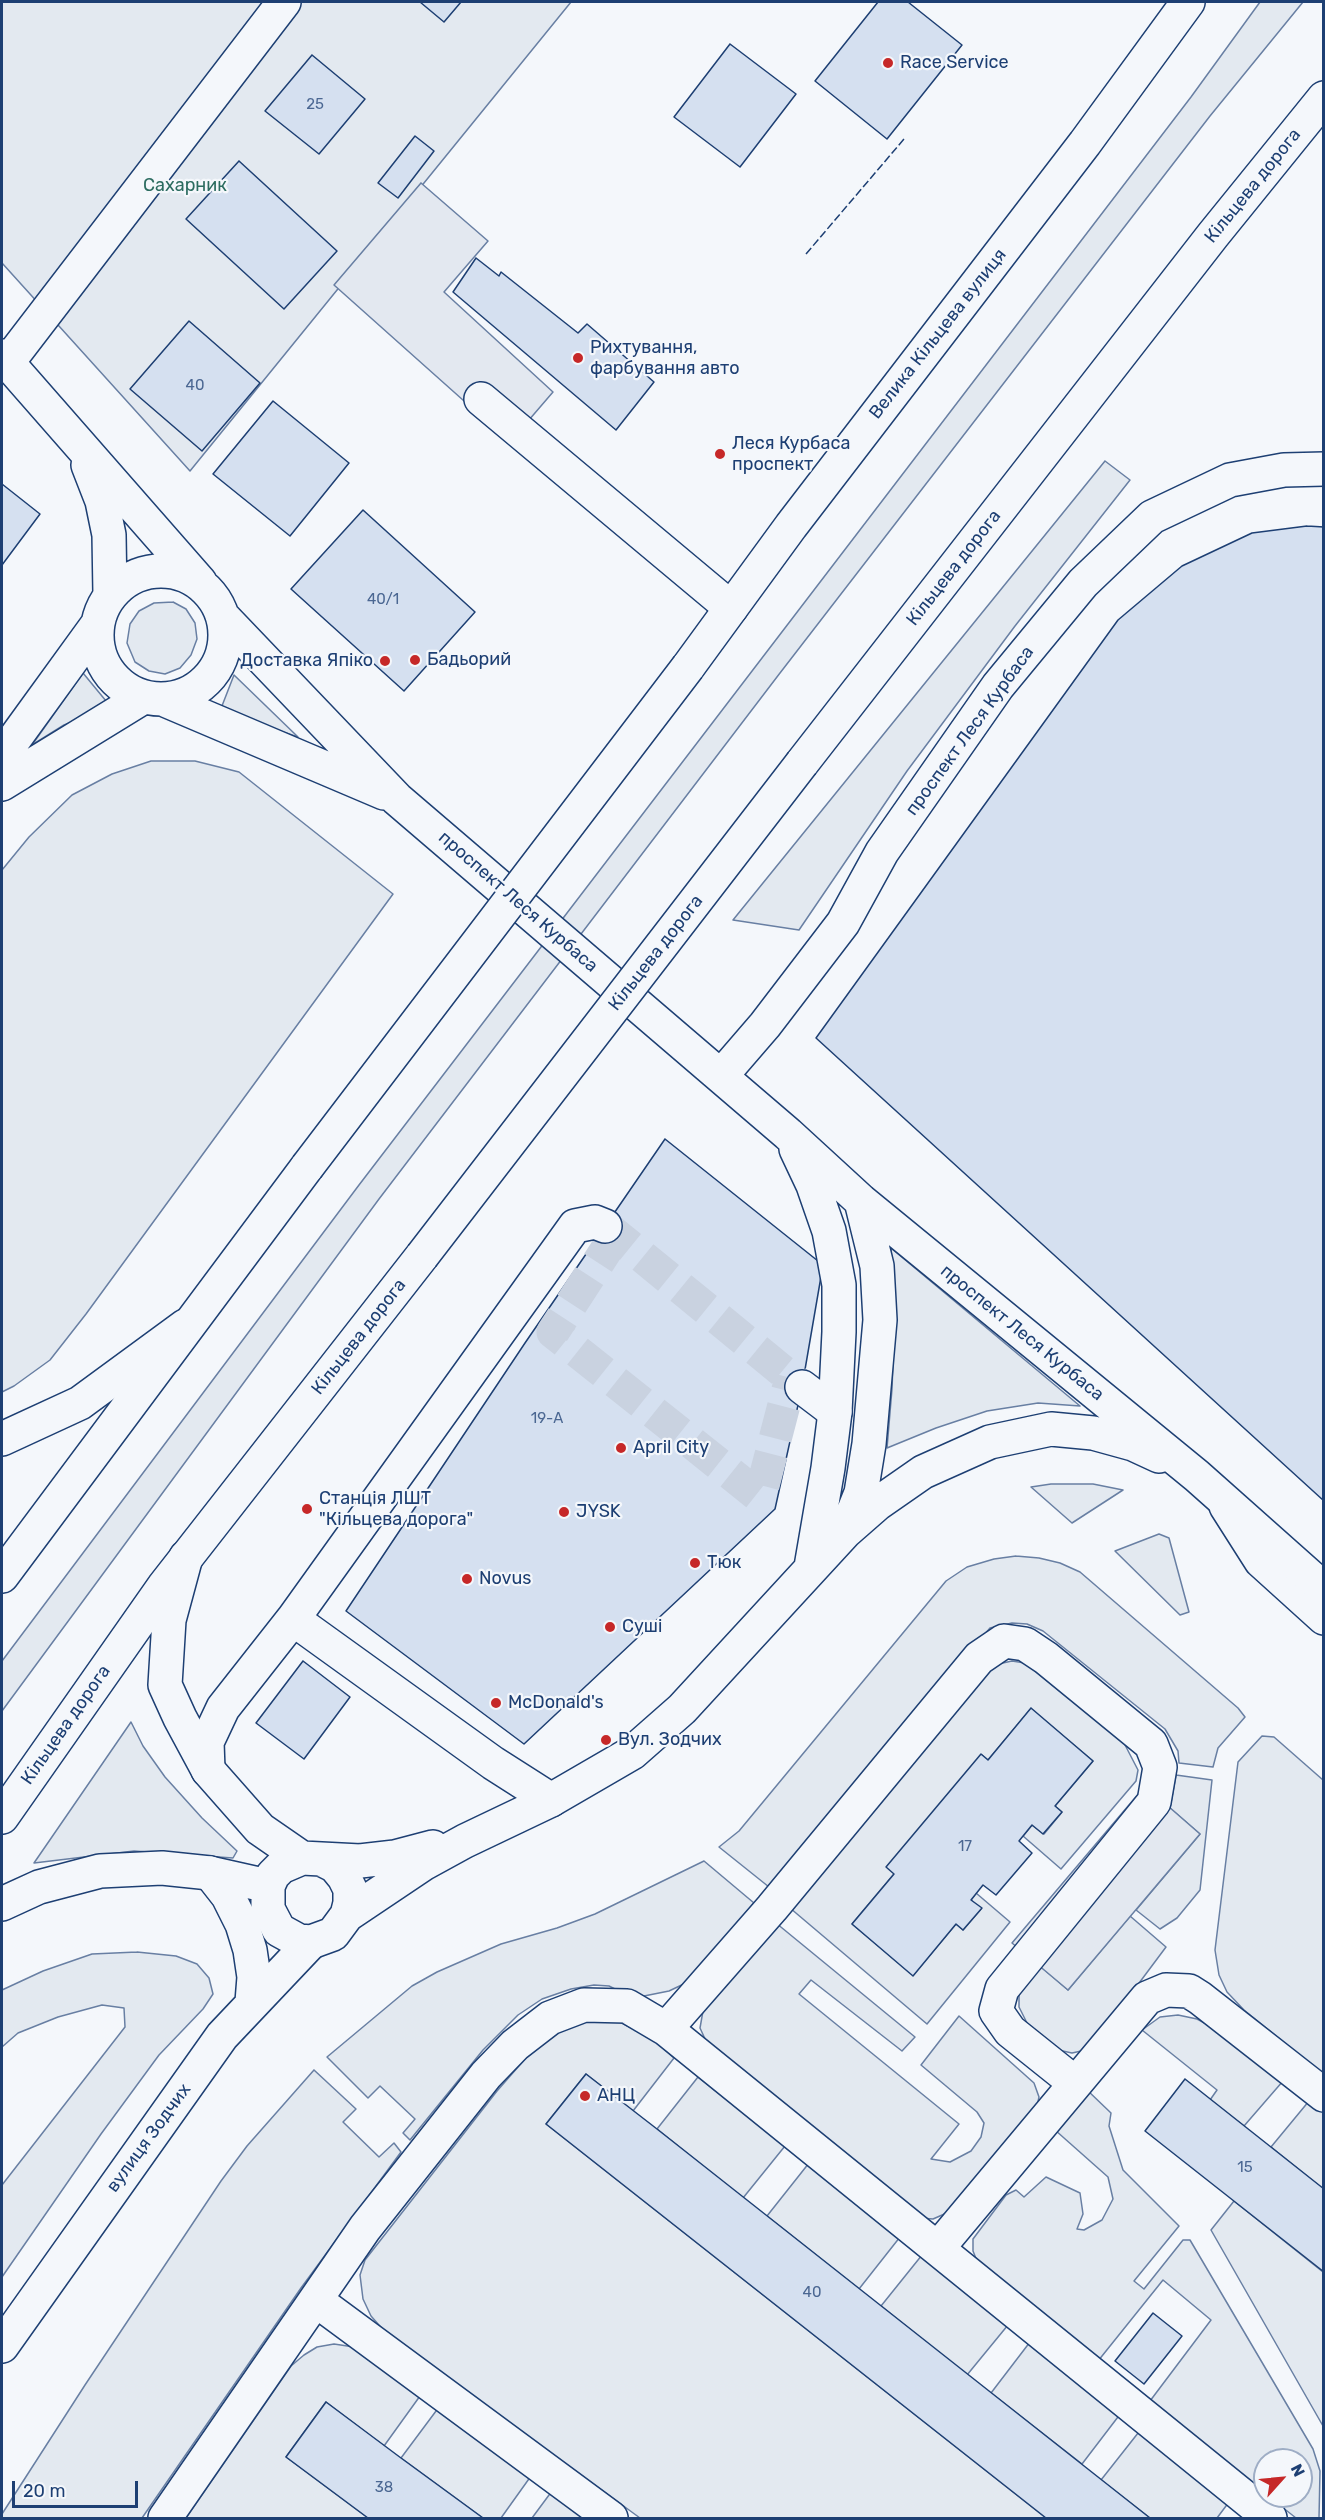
<!DOCTYPE html>
<meta charset="utf-8">
<style>
body{margin:0}
#map{position:relative;width:1325px;height:2520px;overflow:hidden;background:#f4f7fb;font-family:Rubik,sans-serif}
canvas{display:block}
.frame{position:absolute;inset:0;border:3px solid #1d3f73;pointer-events:none}
.north{position:absolute;left:1253px;top:2448px;width:60px;height:60px;box-sizing:border-box;background:#f4f7fb;border:2px solid #9eadc5;border-radius:50%;rotate:63deg;font-size:16px;font-weight:700;line-height:24px;text-align:center;color:#1d3f73}
.north::after{content:'';display:block;margin:auto;width:21px;height:27px;background:#c62828;clip-path:polygon(50% 0,100% 100%,50% 72%,0 100%)}
.scale{position:absolute;left:12px;top:2481px;width:126px;height:27px;box-sizing:border-box;border:3px solid #1d3f73;border-top:0;padding-left:8px;font-size:18px;line-height:21px;white-space:nowrap;color:#1d3f73;-webkit-text-stroke:4px #f4f7fb;paint-order:stroke}
</style>
<div id="map">
<canvas width="1325" height="2520"></canvas>
<div class="frame"></div>
<div class="north">N</div>
<div class="scale">20 m</div>
</div>
<script>
const c = document.querySelector('canvas').getContext('2d');
c.lineJoin = 'round';
function paint(path, color) {
  c.fillStyle = color;
  c.fill(path, 'evenodd');
}
function toPath(rows) {
  const path = new Path2D();
  for (const r of rows) {
    if (r.length === 3) {
      path.moveTo(r[0] + r[2], r[1]);
      path.arc(r[0], r[1], r[2], 0, 2 * Math.PI);
      continue;
    }
    path.moveTo(r[0], r[1]);
    for (let i = 2; i < r.length; i += 2) path.lineTo(r[i], r[i + 1]);
  }
  return path;
}
function stroke(path, color, width, dash) {
  c.strokeStyle = color;
  c.lineWidth = width;
  c.lineCap = dash ? 'butt' : 'round';
  c.setLineDash(dash || []);
  c.stroke(path);
}
function write(font, color, halo, rows, align = 'center') {
  c.font = font + ' Rubik,sans-serif';
  c.lineWidth = 4.5;
  c.setLineDash([]);
  c.textBaseline = 'middle';
  c.strokeStyle = halo;
  c.fillStyle = color;
  for (const [text, x, y, turn = 0] of rows) {
    c.save();
    c.translate(x, y);
    c.rotate((+turn || 0) * Math.PI / 180);
    c.textAlign = isNaN(turn) ? turn : align;
    if (halo) c.strokeText(text, 0, 0);
    c.fillText(text, 0, 0);
    c.restore();
  }
}
const green = toPath([
 [2,2,571,2,190,471,2,263,2,2],
 [1260,2,1303,2,1210,116,780,673,379,1199,2,1711,2,1661,359,1185,1191,97,1260,2],
 [1105,461,1130,480,1015,626,907,771,799,930,733,920,1105,461],
 [173,602,186,609,195,623,197,639,191,655,180,668,165,674,149,671,135,662,127,643,130,624,139,611,154,603,173,602],
 [83,673,111,707,64,725,32,745,83,673],
 [234,675,298,737,220,711,234,675],
 [151,761,195,761,239,772,393,894,86,1314,50,1360,14,1386,2,1392,2,870,29,837,72,795,112,774,151,761],
 [891,1248,1080,1406,1038,1403,987,1411,936,1428,887,1448,892,1389,894,1336,894,1290,891,1248],
 [1051,1484,1093,1484,1123,1490,1072,1523,1031,1487,1051,1484],
 [1159,1534,1169,1538,1189,1612,1180,1615,1115,1551,1159,1534],
 [1016,1556,1039,1558,1060,1563,1080,1572,1238,1708,1245,1717,1218,1748,1213,1767,1179,1763,1178,1751,1165,1729,1043,1631,1027,1624,1012,1623,990,1628,769,1887,719,1847,739,1831,946,1581,967,1567,994,1559,1016,1556],
 [1012,1661,1025,1663,1124,1743,1138,1770,1136,1781,1061,1869,1023,1836,1032,1825,1044,1834,1062,1812,1055,1806,1093,1761,1031,1709,988,1760,982,1755,894,1874,852,1924,913,1975,956,1924,963,1930,981,1909,971,1900,976,1893,1010,1922,927,2024,790,1908,985,1672,998,1664,1012,1661],
 [131,1722,143,1746,165,1777,202,1818,237,1851,233,1858,134,1851,34,1863,131,1722],
 [1262,1736,1274,1737,1323,1780,1323,2074,1244,2010,1227,1992,1219,1975,1215,1950,1238,1762,1262,1736],
 [1176,1775,1212,1780,1200,1890,1177,1918,1160,1929,1136,1910,1200,1834,1170,1808,1176,1775],
 [704,1861,754,1903,688,1982,669,1991,644,1996,623,1993,609,1986,594,1985,571,1989,542,1999,518,2015,483,2050,410,2140,403,2133,415,2119,380,2086,368,2098,327,2057,412,1986,437,1972,501,1944,557,1928,595,1914,704,1861],
 [1130,1916,1166,1947,1098,2038,1086,2050,1072,2053,1058,2050,1027,2023,1019,2007,1019,1992,1040,1966,1068,1990,1130,1916],
 [776,1923,915,2037,902,2051,811,1980,799,1994,959,2124,931,2159,950,2162,971,2151,981,2137,984,2123,977,2112,921,2065,959,2016,1034,2083,1039,2097,1036,2111,949,2212,933,2219,920,2218,711,2052,700,2028,703,2011,776,1923],
 [137,1952,176,1956,197,1964,209,1978,213,1994,203,2009,159,2055,101,2134,2,2277,2,2185,125,2027,124,2008,102,2005,58,2017,18,2033,2,2047,2,1990,43,1971,92,1954,137,1952],
 [1178,2015,1197,2019,1220,2031,1283,2081,1244,2126,1210,2100,1217,2090,1142,2030,1160,2017,1178,2015],
 [588,2021,620,2022,654,2040,674,2058,633,2111,586,2074,546,2124,1046,2518,640,2518,386,2333,371,2316,363,2299,360,2275,365,2260,497,2091,525,2059,555,2033,588,2021],
 [314,2070,356,2109,343,2122,379,2157,394,2143,401,2152,301,2288,142,2518,2,2518,2,2514,85,2385,221,2181,247,2146,314,2070],
 [698,2077,785,2146,743,2198,657,2129,698,2077],
 [1086,2089,1111,2113,1109,2126,1123,2170,1179,2226,1134,2281,1144,2289,1183,2240,1190,2240,1313,2449,1320,2471,1319,2518,1296,2518,1268,2496,1301,2496,1301,2460,1265,2460,1265,2494,1150,2401,1211,2320,1163,2280,1098,2361,979,2266,973,2251,973,2239,1006,2195,1016,2190,1024,2197,1046,2177,1080,2193,1083,2214,1077,2229,1084,2230,1102,2220,1113,2199,1108,2177,1055,2130,1086,2089],
 [1309,2101,1323,2112,1323,2189,1271,2147,1309,2101],
 [809,2163,900,2237,859,2289,767,2216,809,2163],
 [1234,2201,1323,2272,1323,2426,1211,2230,1234,2201],
 [922,2255,1008,2325,967,2375,881,2306,922,2255],
 [1030,2342,1121,2413,1082,2464,991,2393,1030,2342],
 [334,2344,354,2347,420,2396,384,2446,326,2402,286,2457,368,2518,186,2518,291,2366,304,2355,317,2347,334,2344],
 [439,2407,531,2476,501,2518,483,2518,401,2458,439,2407],
 [1142,2428,1229,2502,1217,2518,1150,2518,1101,2480,1142,2428],
 [552,2491,589,2518,532,2518,552,2491]
]);
const parking = toPath([
 [421,183,488,241,444,292,553,392,510,442,334,285,421,183],
 [1145,1786,1200,1834,1068,1990,1012,1943,1145,1786]
]);
const building = toPath([
 [420,2,461,2,444,22,420,2],
 [878,2,908,2,962,45,887,139,815,81,878,2],
 [730,44,796,94,740,167,674,117,730,44],
 [312,55,365,99,319,154,265,111,312,55],
 [415,136,434,151,398,198,378,183,415,136],
 [239,161,337,251,284,309,186,219,239,161],
 [476,258,499,276,501,272,578,333,587,324,654,382,616,430,453,292,476,258],
 [189,321,260,383,202,451,130,389,189,321],
 [273,401,349,463,290,536,213,474,273,401],
 [2,484,40,514,2,565,2,484],
 [363,510,475,612,404,691,291,589,363,510],
 [1307,526,1324,527,1324,1501,816,1038,1118,620,1182,566,1252,533,1307,526],
 [665,1139,823,1265,802,1387,775,1509,524,1744,346,1611,525,1343,665,1139],
 [303,1661,350,1697,304,1759,256,1723,303,1661],
 [1031,1708,1093,1761,1055,1806,1062,1812,1043,1834,1032,1825,1019,1841,1032,1853,996,1895,983,1885,971,1900,982,1908,963,1930,956,1924,913,1976,852,1924,894,1874,886,1867,981,1754,988,1760,1031,1708],
 [586,2074,657,2129,1150,2518,1046,2518,546,2124,586,2074],
 [1185,2079,1324,2189,1324,2272,1145,2131,1185,2079],
 [1153,2313,1182,2336,1144,2384,1115,2361,1153,2313],
 [326,2402,401,2458,483,2518,368,2518,286,2457,326,2402]
]);
const minorTunnel = toPath([
 [605,1226,802,1387],
 [616,1235,553,1332,760,1497,791,1378]
]);
const minor = toPath([
 [8,362,284,2],
 [481,399,731,608],
 [802,1387,835,1412],
 [1226,1506,1261,1561,1324,1618],
 [208,1770,207,1742,223,1708,293,1619],
 [551,1800,493,1763,293,1619,575,1226,595,1222,605,1226],
 [210,1873,228,1896,242,1924,250,1950,254,1977,252,2002],
 [666,2029,1270,2518],
 [938,2248,1147,1998,1166,1990,1189,1991,1200,1998,1324,2095],
 [317,2301,611,2518],
 [2,2346,222,2036,311,1942],
 [165,2518,365,2228,486,2075,515,2045,550,2018,584,2005,627,2006,666,2029,772,1908,979,1658,1004,1641,1025,1644,1046,1658,1151,1744,1160,1767,1154,1802,1002,1989,996,2011,1010,2031,1075,2083]
]);
const major = toPath([
 [2,356,200,582],
 [88,465,102,501,109,535,110,595],
 [161,635,64],
 [223,617,397,799,788,1134,861,1201,1197,1476,1324,1589],
 [165,700,384,793],
 [2,756,97,625],
 [2,784,142,698],
 [721,1076,765,1025,843,923,882,852,998,686,1083,583,1152,517,1230,480,1284,470,1324,469],
 [796,1149,813,1185,829,1231,839,1285,839,1332,835,1412,828,1468,811,1567],
 [2,1439,80,1403,185,1326],
 [847,1528,861,1493,869,1444,880,1320,877,1266,861,1201],
 [186,1557,169,1620,165,1685,180,1718,208,1770,260,1829,302,1858],
 [323,1860,335,1866,344,1877,350,1889,350,1903,347,1915,333,1934,311,1942,299,1941,279,1930,268,1909,268,1886,273,1875,281,1867,302,1858,360,1861,395,1857,433,1847],
 [2,1904,39,1887,100,1871,162,1868,210,1873,268,1886],
 [347,1915,423,1864,465,1841,551,1800,632,1753,682,1709,845,1532,877,1504,923,1472,990,1442,1051,1429,1093,1433,1133,1444,1159,1456]
]);
const highway = toPath([
 [688,667,791,526,1085,143,1188,2],
 [802,763,1213,235,1324,98],
 [2,1576,307,1167],
 [2,1817,164,1586,422,1256]
]);
const highwayBridge = toPath([
 [307,1167,688,667],
 [422,1256,802,763]
]);
const fence = toPath([
 [806,254,904,139]
]);
const markers = [
 [888,63,6,"#c62828"],
 [578,358,6,"#c62828"],
 [720,454,6,"#c62828"],
 [415,660,6,"#c62828"],
 [385,661,6,"#c62828"],
 [621,1448,6,"#c62828"],
 [307,1509,6,"#c62828"],
 [564,1512,6,"#c62828"],
 [695,1563,6,"#c62828"],
 [467,1579,6,"#c62828"],
 [610,1627,6,"#c62828"],
 [496,1703,6,"#c62828"],
 [606,1740,6,"#c62828"],
 [585,2096,6,"#c62828"]
];
const numberNames = [
 ["25",315,105],
 ["40",195,386],
 ["40/1",383,600],
 ["19-А",547,1419],
 ["17",965,1847],
 ["15",1245,2168],
 ["40",812,2293],
 ["38",384,2488]
];
const poiNames = [
 ["Race Service",900,63],
 ["Рихтування,",590,348],
 ["фарбування авто",590,369],
 ["Леся Курбаса",732,444],
 ["проспект",732,465],
 ["Бадьорий",427,660],
 ["Доставка Япіко",373,661,"right"],
 ["April City",633,1448],
 ["Станція ЛШТ",319,1499],
 ["\"Кільцева дорога\"",319,1520],
 ["JYSK",576,1512],
 ["Тюк",707,1563],
 ["Novus",479,1579],
 ["Суші",622,1627],
 ["McDonald's",508,1703],
 ["Вул. Зодчих",618,1740],
 ["АНЦ",597,2096]
];
const parkNames = [
 ["Сахарник",185,186]
];
const streetNames = [
 ["Кільцева дорога",1253,186,-51],
 ["Велика Кільцева вулиця",938,334,-52],
 ["Кільцева дорога",954,568,-52],
 ["проспект Леся Курбаса",970,731,-54],
 ["проспект Леся Курбаса",518,902,41],
 ["Кільцева дорога",656,953,-52],
 ["проспект Леся Курбаса",1022,1333,39],
 ["Кільцева дорога",359,1337,-52],
 ["Кільцева дорога",66,1725,-55],
 ["вулиця Зодчих",149,2138,-54]
];
paint(green, '#e3e9f0');
stroke(green, '#687fa3', 1.5);
paint(parking, '#e3e8f0');
stroke(parking, '#687fa3', 1.5);
paint(building, '#d5e0f0');
stroke(building, '#1d3f73', 1.5);
stroke(minorTunnel, '#c9d2e0', 33, [33, 16]);
stroke(minor, '#1d3f73', 36);
stroke(major, '#1d3f73', 36);
stroke(highway, '#1d3f73', 36);
stroke(minor, '#f4f7fb', 33);
stroke(major, '#f4f7fb', 33);
stroke(highway, '#f4f7fb', 33);
stroke(highwayBridge, '#1d3f73', 36, []);
stroke(highwayBridge, '#f4f7fb', 33);
stroke(fence, '#1d3f73', 1.5, [8, 3]);
for (const [x, y, r, color] of markers) {
  const dot = new Path2D();
  dot.arc(x, y, r, 0, 2 * Math.PI);
  c.fillStyle = color;
  c.fill(dot);
  stroke(dot, '#f4f7fb', 2);
}
write('15px', '#4b6792', null, numberNames);
write('18px', '#1d3f73', '#f4f7fb', poiNames, 'left');
write('18px', '#2c6c60', '#f4f7fb', parkNames);
write('18px', '#1d3f73', '#f4f7fb', streetNames);
</script>
